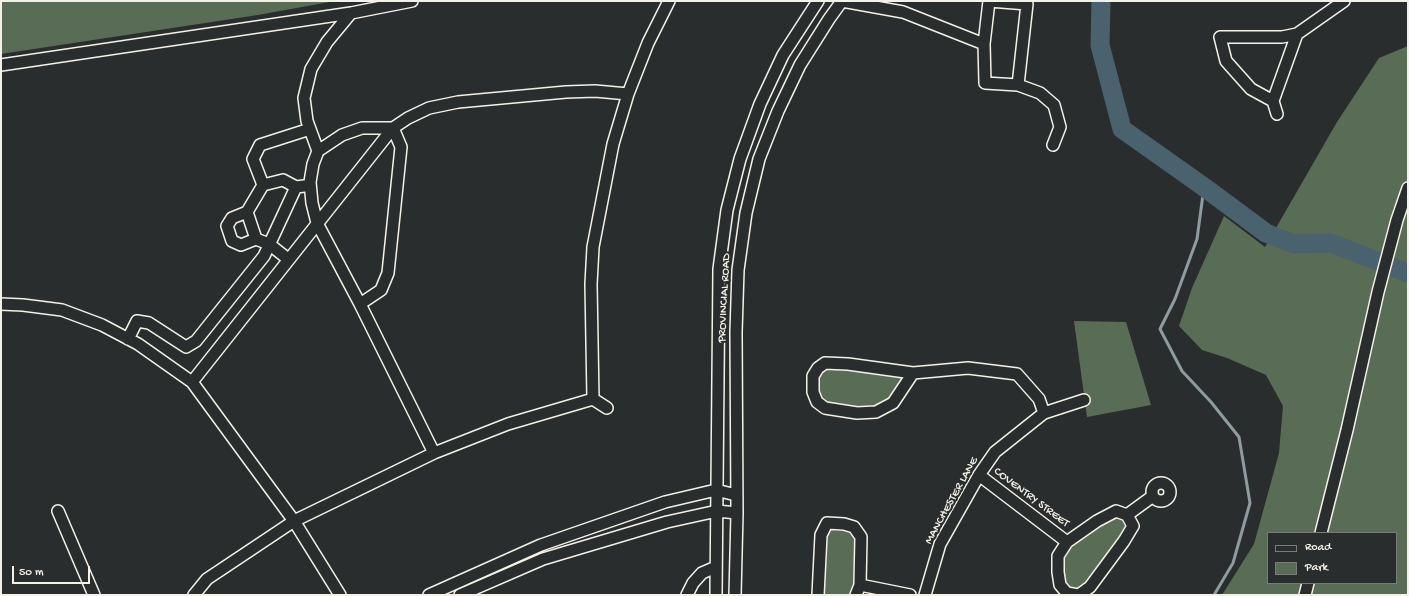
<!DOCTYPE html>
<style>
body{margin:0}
#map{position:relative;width:1409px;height:596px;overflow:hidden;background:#2a2d2e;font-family:"Gochi Hand",sans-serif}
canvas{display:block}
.frame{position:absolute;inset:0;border:2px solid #f4f1e8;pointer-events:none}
.legend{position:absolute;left:1267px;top:532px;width:130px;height:52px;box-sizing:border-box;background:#2a2d2e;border:1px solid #7b7b78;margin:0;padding:5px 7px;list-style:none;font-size:12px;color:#f4f1e8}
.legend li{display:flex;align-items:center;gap:8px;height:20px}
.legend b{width:20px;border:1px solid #7b7b78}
.scale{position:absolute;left:12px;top:566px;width:78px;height:18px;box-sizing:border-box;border:2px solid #f4f1e8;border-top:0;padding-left:5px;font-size:12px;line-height:14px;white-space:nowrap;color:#f4f1e8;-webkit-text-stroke:3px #2a2d2e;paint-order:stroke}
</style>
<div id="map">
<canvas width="1409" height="596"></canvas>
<div class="frame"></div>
<ul class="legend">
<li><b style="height:5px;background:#2a2d2e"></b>Road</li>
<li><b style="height:11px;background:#596c56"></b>Park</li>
</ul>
<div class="scale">50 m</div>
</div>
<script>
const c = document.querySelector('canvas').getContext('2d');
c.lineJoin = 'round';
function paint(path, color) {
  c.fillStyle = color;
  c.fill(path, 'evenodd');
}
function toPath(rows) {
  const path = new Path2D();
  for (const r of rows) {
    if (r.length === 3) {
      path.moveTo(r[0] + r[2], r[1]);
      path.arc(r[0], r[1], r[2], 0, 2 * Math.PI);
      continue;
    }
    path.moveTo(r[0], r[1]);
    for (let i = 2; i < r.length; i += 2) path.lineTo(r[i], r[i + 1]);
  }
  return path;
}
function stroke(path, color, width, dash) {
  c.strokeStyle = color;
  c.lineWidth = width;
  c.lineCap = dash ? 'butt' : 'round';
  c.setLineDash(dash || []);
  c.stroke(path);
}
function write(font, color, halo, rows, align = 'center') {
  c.font = font + ' "Gochi Hand",sans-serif';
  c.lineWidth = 4;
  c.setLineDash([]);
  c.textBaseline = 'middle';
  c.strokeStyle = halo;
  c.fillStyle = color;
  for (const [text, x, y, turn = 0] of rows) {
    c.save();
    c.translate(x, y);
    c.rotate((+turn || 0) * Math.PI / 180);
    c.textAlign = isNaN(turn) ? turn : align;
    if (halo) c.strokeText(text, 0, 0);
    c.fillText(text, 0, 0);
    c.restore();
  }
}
const green = toPath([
 [1,1,335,1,258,15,1,54],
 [1408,46,1408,595,1222,595,1254,544,1279,453,1283,406,1266,375,1227,358,1202,350,1179,326,1192,288,1224,216,1265,247,1337,122,1379,58],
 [1268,533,1396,533,1396,583,1268,583],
 [1074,321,1126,322,1151,405,1087,417],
 [818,368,913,373,906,385,876,412,817,402],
 [1112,517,1122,520,1127,530,1090,583,1080,589,1071,587,1064,580,1062,570,1063,556,1070,544],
 [828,530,843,531,852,534,858,542,857,584,853,595,821,595,823,541]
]);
const stream = toPath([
 [1204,187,1197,239,1175,299,1160,329,1182,371,1211,402,1239,437,1250,503,1233,563,1214,595]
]);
const river = toPath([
 [1101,1,1100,45,1122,129,1204,187,1266,233,1294,244,1331,243,1408,273]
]);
const minor = toPath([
 [842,1,903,12,984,44],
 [989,1,1027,4,1018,85,985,83,984,44,989,1],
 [1297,34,1273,101,1251,89,1226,61,1220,37,1282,37,1297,34,1344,1],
 [1,65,351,13,412,1],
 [1018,85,1040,93,1054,105,1060,127,1053,145],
 [1273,101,1277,114],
 [318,151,307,121,304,98,311,69,327,42,351,13],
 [263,185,253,159,260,145,310,129],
 [247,212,232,218,227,226,232,241,241,245,256,239],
 [288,259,269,244,256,239,247,212,263,185,283,180,296,187,304,186],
 [1,304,23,305,62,310,102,325,138,344,192,382,294,521,340,595],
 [360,304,381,290,388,273,401,147,393,128,362,128,342,135,318,151,313,164,310,182,312,203,317,223,360,304,434,453],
 [128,339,137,321,149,323,186,347,196,341,264,256,296,187],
 [913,373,893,403,876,412,857,413,825,408,817,402,813,392,813,376,818,368,825,363,848,364,913,373,968,368,1017,374,1039,399,1044,413],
 [192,382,393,128,408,118,429,108,458,102,566,92,595,91,628,94],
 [593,399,607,408],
 [979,475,1067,542],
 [1161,492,9],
 [58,511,94,595],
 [1127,515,1153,496],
 [1321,533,1347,430,1378,292,1397,220,1408,188],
 [860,585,910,595],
 [194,595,207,579,294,521,434,453,508,424,593,399,591,284,593,247,613,144,628,94,648,43,669,1],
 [429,595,541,545,665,502,716,490,736,495],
 [460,595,543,559,667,522,717,511,737,513],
 [687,595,693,583,702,573,716,567],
 [716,595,719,269,727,210,740,159,760,104,783,55,818,1],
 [735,595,737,513,736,332,738,270,746,213,759,159,778,111,800,65,829,19,842,1],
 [818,595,821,535,827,523,844,524,854,527,861,537,860,585,856,595],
 [925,595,940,544,979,475,995,452,1044,413,1084,400],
 [1078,595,1067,593,1060,585,1058,572,1058,556,1067,542,1097,521,1116,511,1127,515,1133,526,1124,541,1090,587,1079,595],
 [1305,595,1308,583]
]);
const streetNames = [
 ["PROVINCIAL ROAD",725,298,-87],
 ["COVENTRY STREET",1031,498,37],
 ["MANCHESTER LANE",952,501,-61]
];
paint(green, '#596c56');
stroke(stream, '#8e9b9f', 3);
stroke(river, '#4a626e', 19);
stroke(minor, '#f4f1e8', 14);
stroke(minor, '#2a2d2e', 11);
write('12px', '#f4f1e8', '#2a2d2e', streetNames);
</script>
